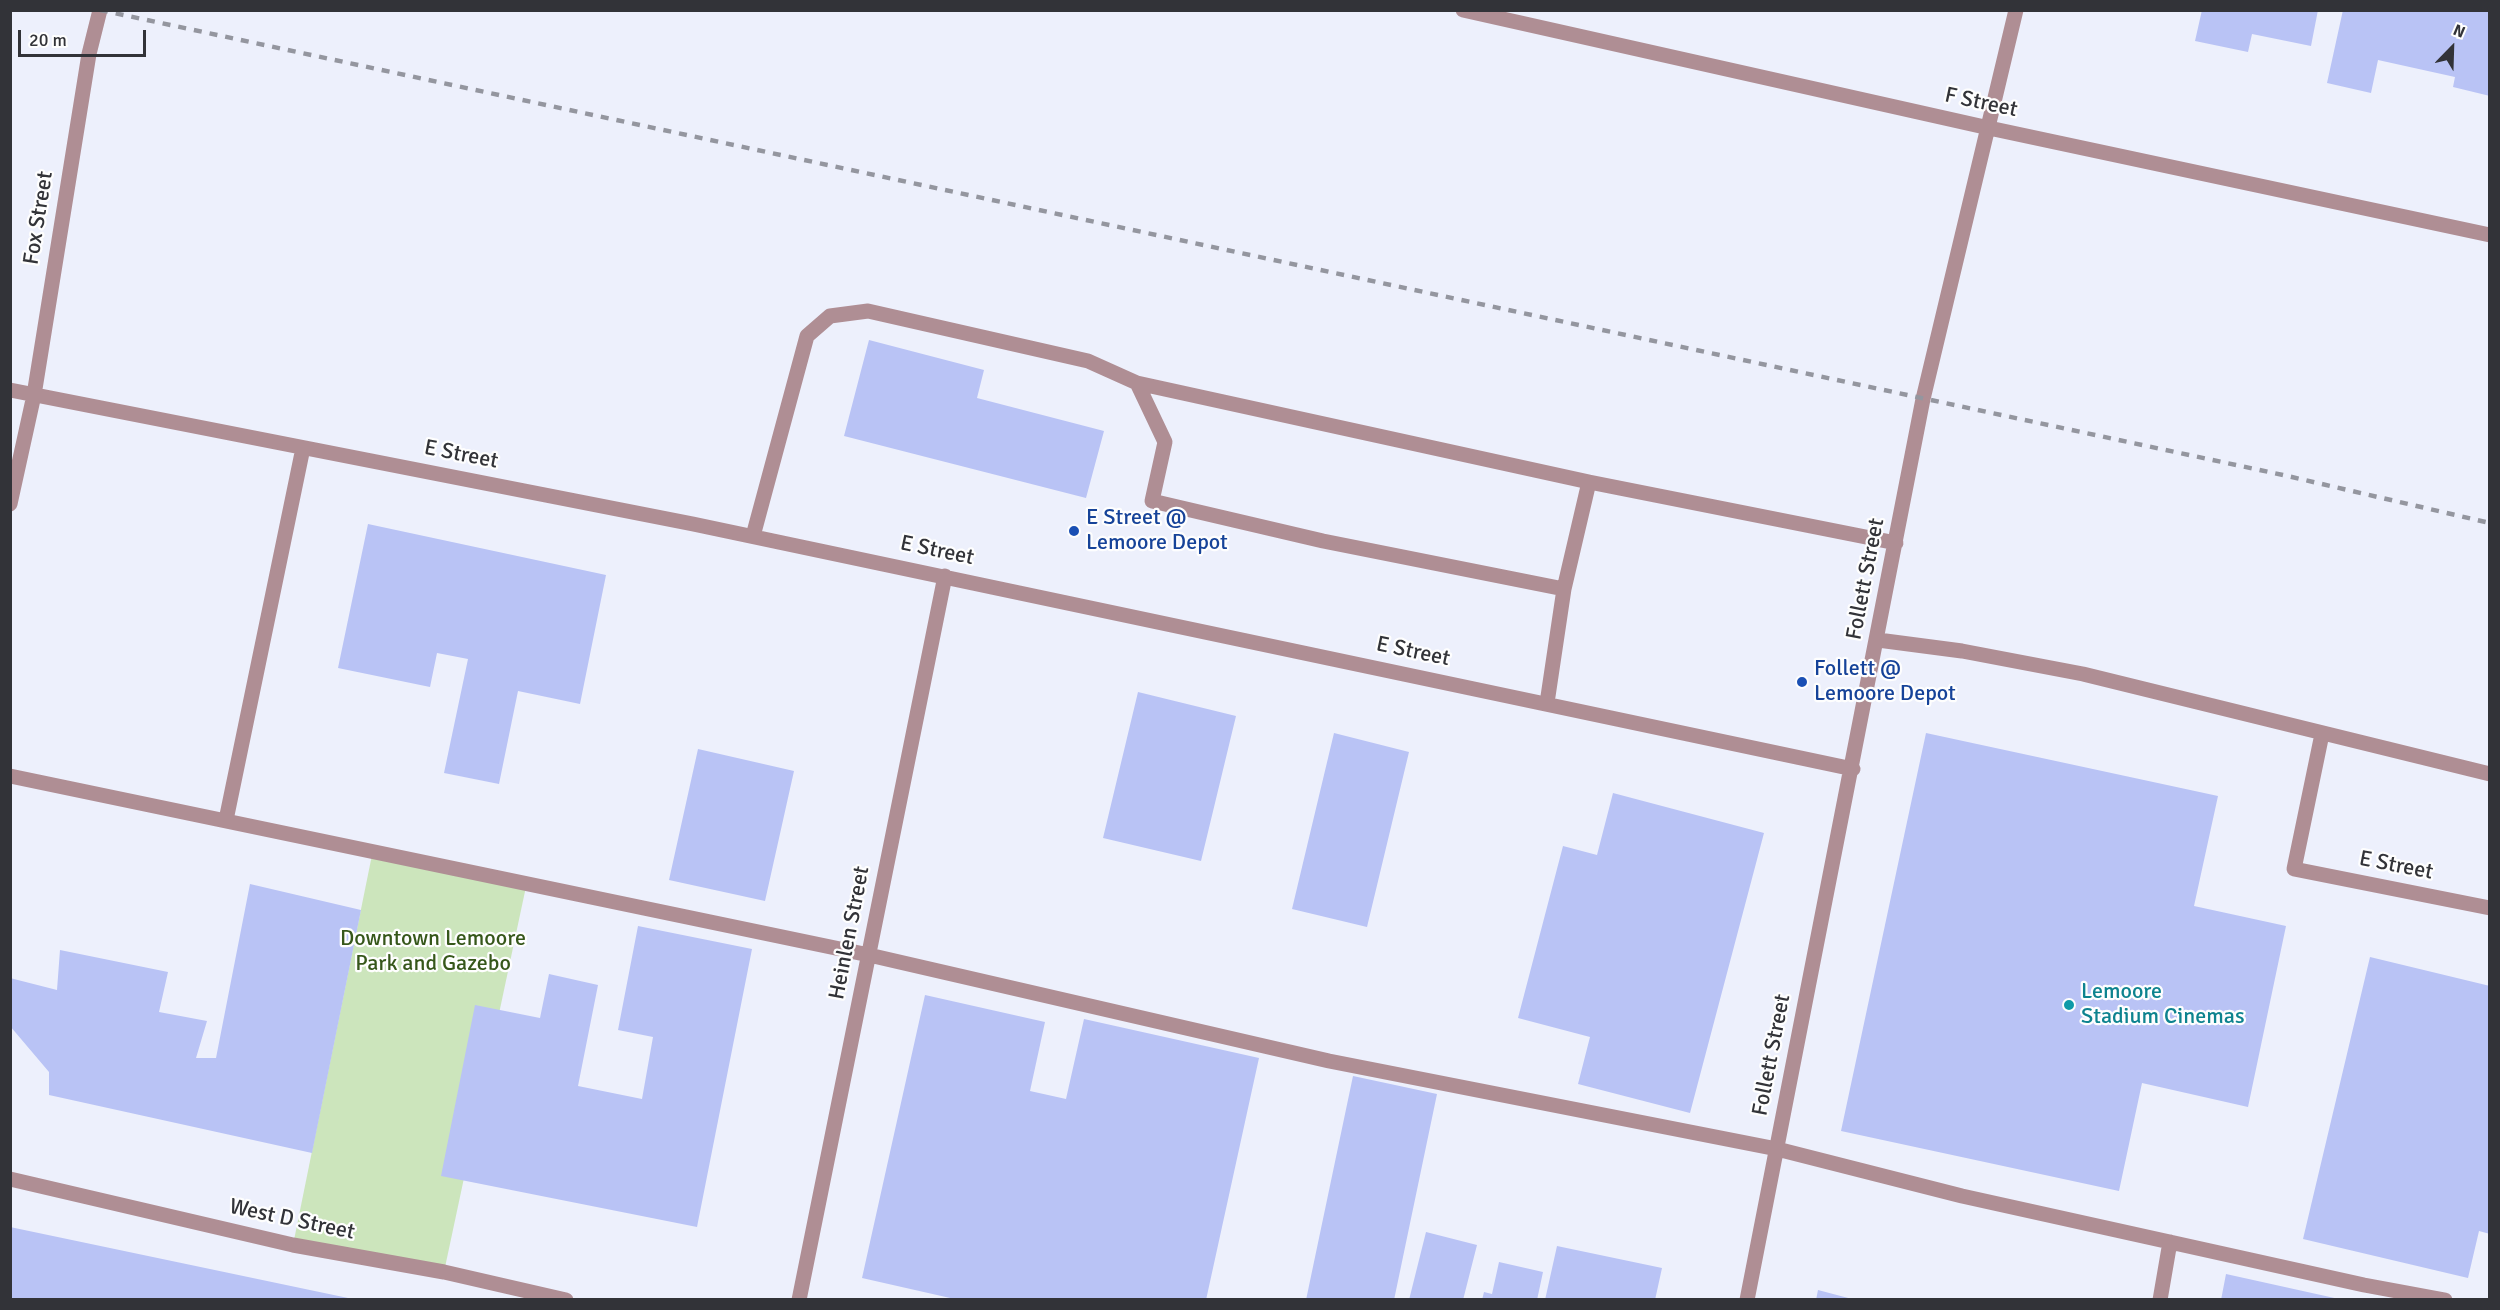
<!DOCTYPE html>
<style>
body{margin:0}
#map{position:relative;width:2500px;height:1310px;overflow:hidden;background:#edf0fc;font-family:Signika,sans-serif}
canvas{display:block}
.frame{position:absolute;inset:0;border:12px solid #323338;pointer-events:none}
.north{position:absolute;left:2422px;top:18px;width:60px;height:60px;-webkit-text-stroke:4px #fefefe;paint-order:stroke;rotate:23deg;font-size:16px;font-weight:700;line-height:24px;text-align:center;color:#323338}
.north::after{content:'';display:block;margin:auto;width:21px;height:27px;background:#323338;clip-path:polygon(50% 0,100% 100%,50% 72%,0 100%)}
.scale{position:absolute;left:18px;top:30px;width:128px;height:27px;box-sizing:border-box;border:3px solid #323338;border-top:0;padding-left:8px;font-size:18px;line-height:21px;white-space:nowrap;color:#323338;-webkit-text-stroke:4px #fefefe;paint-order:stroke}
</style>
<div id="map">
<canvas width="2500" height="1310"></canvas>
<div class="frame"></div>
<div class="north">N</div>
<div class="scale">20 m</div>
</div>
<script>
const c = document.querySelector('canvas').getContext('2d');
c.lineJoin = 'round';
function paint(path, color) {
  c.fillStyle = color;
  c.fill(path, 'evenodd');
}
function toPath(rows) {
  const path = new Path2D();
  for (const r of rows) {
    path.moveTo(r[0], r[1]);
    for (let i = 2; i < r.length; i += 2) path.lineTo(r[i], r[i + 1]);
  }
  return path;
}
function stroke(path, color, width, dash) {
  c.strokeStyle = color;
  c.lineWidth = width;
  c.lineCap = dash ? 'butt' : 'round';
  c.setLineDash(dash || []);
  c.stroke(path);
}
function write(font, color, halo, rows, align = 'center') {
  c.font = font + ' Signika,sans-serif';
  c.lineWidth = 4.5;
  c.setLineDash([]);
  c.textBaseline = 'middle';
  c.strokeStyle = halo;
  c.fillStyle = color;
  for (const [text, x, y, turn = 0] of rows) {
    c.save();
    c.translate(x, y);
    c.rotate((+turn || 0) * Math.PI / 180);
    c.textAlign = isNaN(turn) ? turn : align;
    if (halo) c.strokeText(text, 0, 0);
    c.fillText(text, 0, 0);
    c.restore();
  }
}
const green = toPath([
 [373,850,527,882,444,1272,293,1245]
]);
const building = toPath([
 [2202,10,2318,10,2311,46,2252,34,2248,52,2195,41],
 [2343,10,2490,10,2490,96,2453,87,2455,77,2378,60,2371,93,2327,83],
 [869,340,984,370,977,398,1104,431,1086,498,844,436],
 [368,524,606,575,580,704,518,691,499,784,444,773,468,659,437,653,430,687,338,668],
 [1138,692,1236,716,1201,861,1103,838],
 [1334,733,1409,752,1367,927,1292,909],
 [1926,733,2218,796,2194,906,2286,926,2248,1107,2142,1083,2119,1191,1841,1131],
 [698,749,794,771,765,901,669,880],
 [1613,793,1764,833,1690,1113,1578,1084,1590,1037,1518,1018,1563,846,1597,855],
 [250,884,361,910,312,1153,49,1095,49,1072,10,1026,10,978,57,990,60,950,168,972,159,1012,207,1021,196,1058,216,1058],
 [638,926,752,949,697,1227,441,1176,475,1005,540,1018,549,974,598,985,578,1086,642,1099,653,1037,618,1030],
 [2370,957,2490,986,2490,1234,2479,1231,2468,1278,2303,1239],
 [925,995,1045,1022,1030,1091,1066,1099,1084,1019,1259,1058,1206,1300,959,1300,862,1278],
 [1353,1076,1437,1094,1394,1300,1306,1300],
 [10,1227,348,1298,348,1300,10,1300],
 [1426,1232,1477,1245,1463,1300,1409,1300],
 [1557,1246,1662,1268,1655,1300,1545,1300],
 [1499,1262,1543,1272,1537,1300,1482,1300,1484,1292,1492,1294],
 [2226,1274,2339,1299,2339,1300,2221,1300],
 [1818,1290,1852,1299,1852,1300,1816,1300]
]);
const minor = toPath([
 [1463,10,1989,128,2490,235],
 [1137,383,1589,482],
 [10,390,693,524,1853,769],
 [10,504,34,395,89,54,100,10],
 [753,536,807,336,830,316,868,311,1088,361,1137,383,1165,442,1152,501,1323,541,1564,589],
 [1878,640,1962,651,2083,674,2490,774],
 [1547,703,1564,589,1589,482,1896,543],
 [2322,734,2294,869,2490,908],
 [10,776,869,955,1329,1061,1777,1149,1962,1196,2364,1285,2445,1300],
 [226,820,303,448],
 [10,1179,293,1245,444,1272,566,1300],
 [799,1300,945,576],
 [1747,1300,1923,399,2016,10],
 [2160,1300,2170,1242]
]);
const rail = toPath([
 [100,10,2283,475,2490,523]
]);
const markers = [
 [1074,531,6,"#1a4fb4"],
 [1802,682,6,"#1a4fb4"],
 [2069,1005,6,"#0f9aa8"]
];
const streetNames = [
 ["F Street",1981,103,12],
 ["Fox Street",39,218,-81],
 ["E Street",461,455,11],
 ["E Street",937,551,12],
 ["Follett Street",1866,579,-79],
 ["E Street",1413,652,12],
 ["E Street",2396,866,11],
 ["Heinlen Street",850,933,-79],
 ["Follett Street",1772,1055,-79],
 ["West D Street",292,1220,12]
];
const transitNames = [
 ["E Street @",1086,518],
 ["Lemoore Depot",1086,543],
 ["Follett @",1814,669],
 ["Lemoore Depot",1814,694]
];
const parkNames = [
 ["Downtown Lemoore",433,939],
 ["Park and Gazebo",433,964]
];
const cultureNames = [
 ["Lemoore",2081,992],
 ["Stadium Cinemas",2081,1017]
];
paint(green, '#cce5bc');
paint(building, '#b9c3f5');
stroke(minor, '#af8e94', 15);
stroke(rail, '#94969f', 4.5, [8, 8]);
for (const [x, y, r, color] of markers) {
  const dot = new Path2D();
  dot.arc(x, y, r, 0, 2 * Math.PI);
  c.fillStyle = color;
  c.fill(dot);
  stroke(dot, '#fefefe', 2);
}
write('22px', '#323338', '#fefefe', streetNames);
write('22px', '#164399', '#fefefe', transitNames, 'left');
write('22px', '#36571a', '#fefefe', parkNames);
write('22px', '#0d838f', '#fefefe', cultureNames, 'left');
</script>
